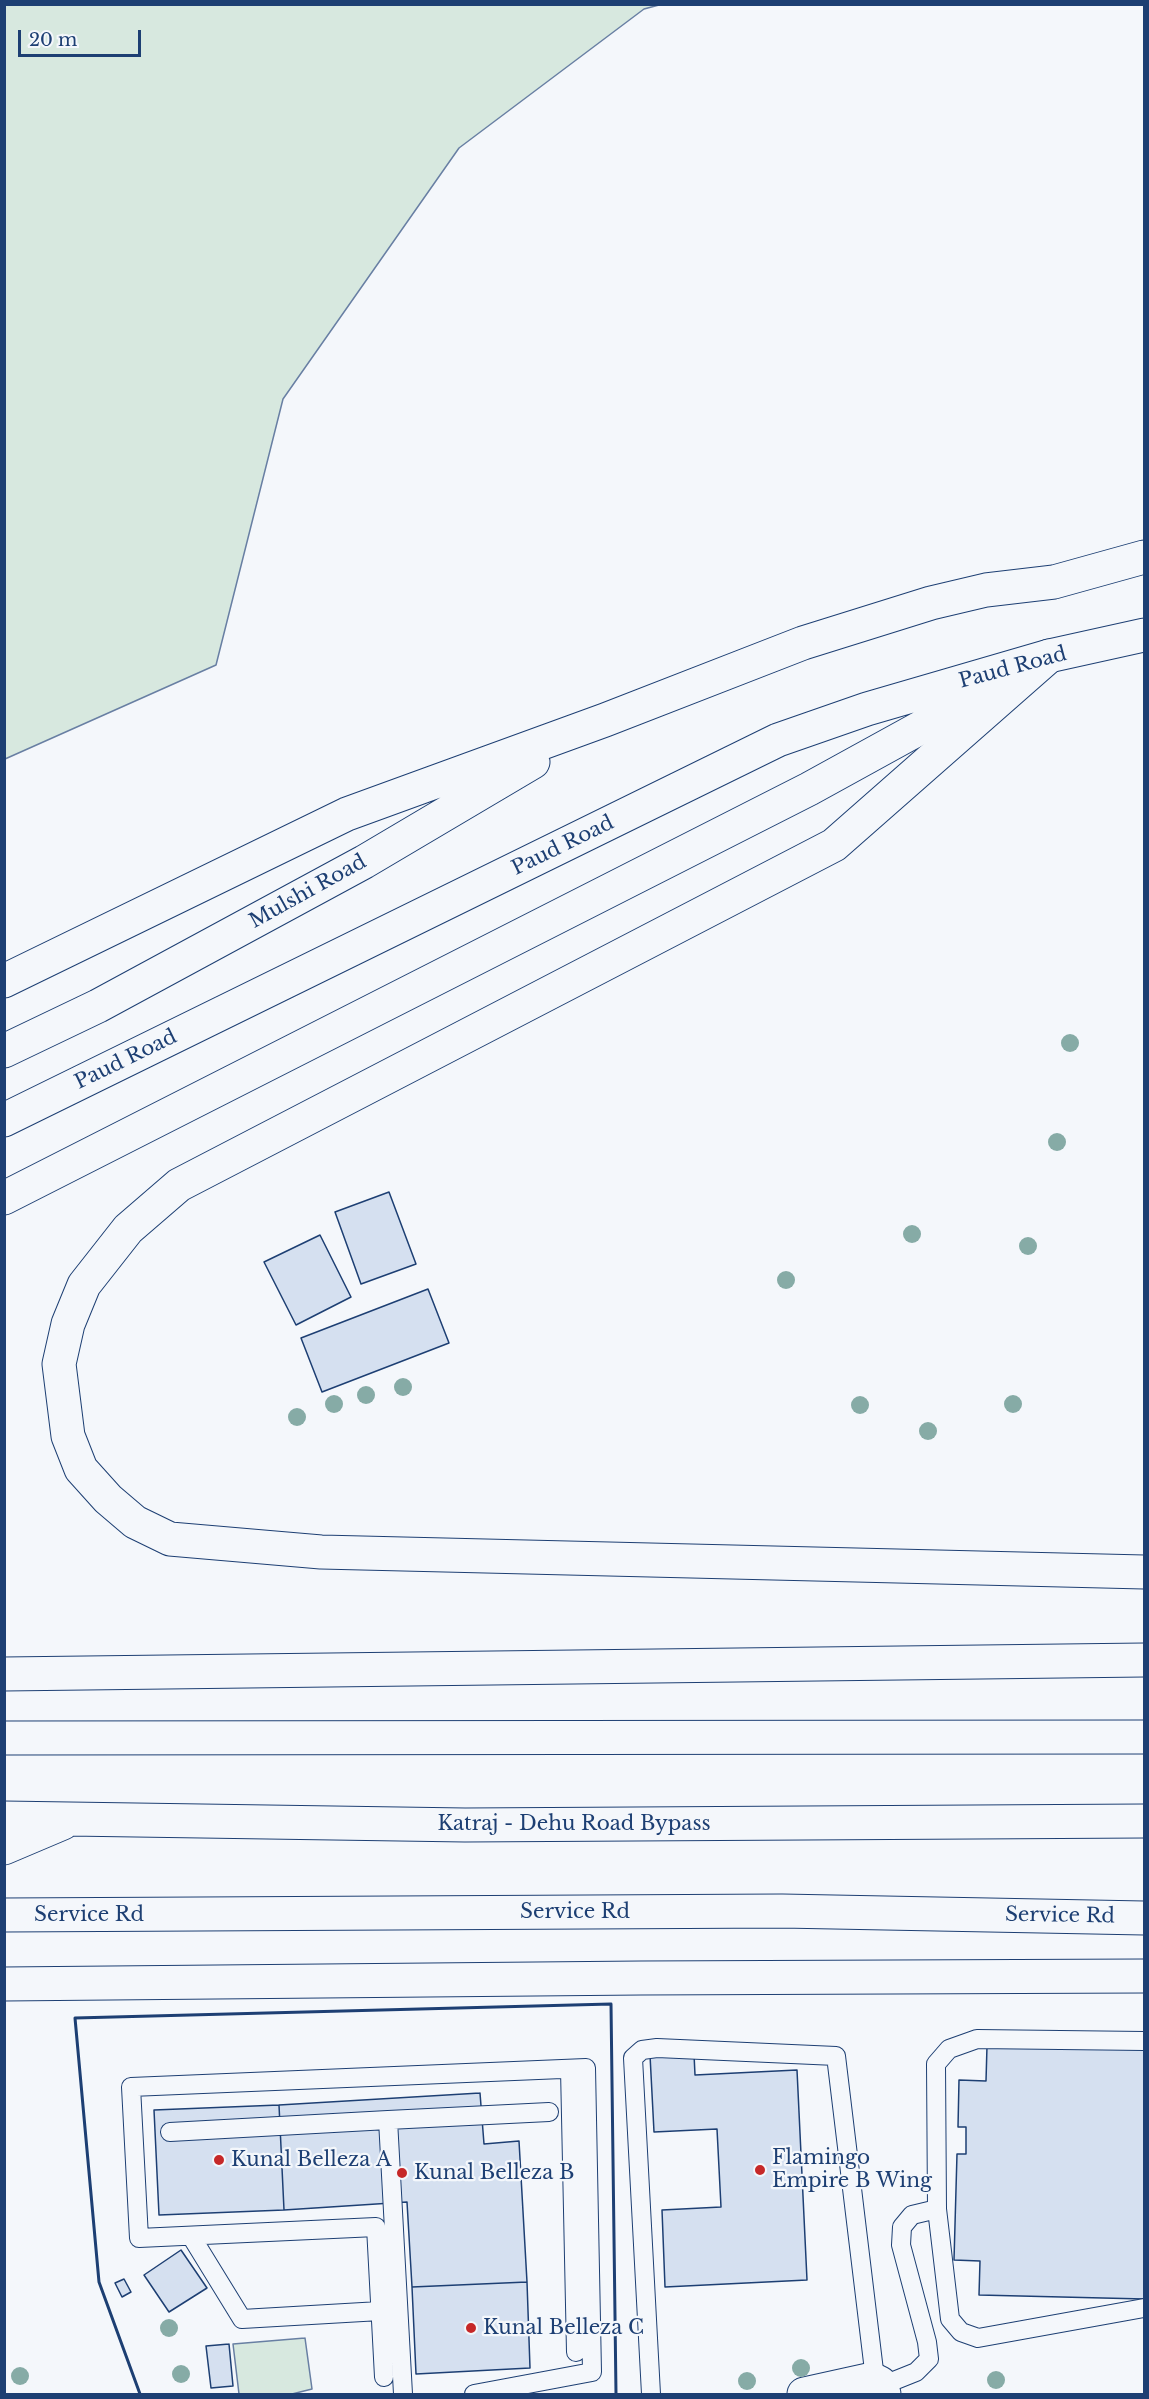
<!DOCTYPE html>
<style>
body{margin:0}
#map{position:relative;width:1149px;height:2399px;overflow:hidden;background:#f4f7fb;font-family:"Libre Baskerville",serif}
canvas{display:block}
.frame{position:absolute;inset:0;border:6px solid #1d3f73;pointer-events:none}
.scale{position:absolute;left:18px;top:30px;width:123px;height:27px;box-sizing:border-box;border:3px solid #1d3f73;border-top:0;padding-left:8px;font-size:18px;line-height:21px;white-space:nowrap;color:#1d3f73;-webkit-text-stroke:4px #f4f7fb;paint-order:stroke}
</style>
<div id="map">
<canvas width="1149" height="2399"></canvas>
<div class="frame"></div>
<div class="scale">20 m</div>
</div>
<script>
const c = document.querySelector('canvas').getContext('2d');
c.lineJoin = 'round';
function paint(path, color) {
  c.fillStyle = color;
  c.fill(path, 'evenodd');
}
function toPath(rows) {
  const path = new Path2D();
  for (const r of rows) {
    path.moveTo(r[0], r[1]);
    for (let i = 2; i < r.length; i += 2) path.lineTo(r[i], r[i + 1]);
  }
  return path;
}
function stroke(path, color, width, dash) {
  c.strokeStyle = color;
  c.lineWidth = width;
  c.lineCap = dash ? 'butt' : 'round';
  c.setLineDash(dash || []);
  c.stroke(path);
}
function write(font, color, halo, rows, align = 'center') {
  c.font = font + ' "Libre Baskerville",serif';
  c.lineWidth = 4.5;
  c.setLineDash([]);
  c.textBaseline = 'middle';
  c.strokeStyle = halo;
  c.fillStyle = color;
  for (const [text, x, y, turn = 0] of rows) {
    c.save();
    c.translate(x, y);
    c.rotate((+turn || 0) * Math.PI / 180);
    c.textAlign = isNaN(turn) ? turn : align;
    if (halo) c.strokeText(text, 0, 0);
    c.fillText(text, 0, 0);
    c.restore();
  }
}
const green = toPath([
 [5,4,659,5,644,9,459,148,283,399,216,665,5,759,5,4],
 [305,2338,312,2389,292,2394,239,2394,233,2344,305,2338]
]);
const building = toPath([
 [389,1192,416,1264,361,1284,335,1212,389,1192],
 [320,1235,351,1297,296,1325,264,1262,320,1235],
 [428,1289,449,1343,322,1392,301,1338,428,1289],
 [987,2046,1144,2049,1144,2299,979,2295,980,2261,954,2260,957,2154,966,2154,966,2127,958,2127,959,2080,986,2081,987,2046],
 [694,2054,695,2075,797,2070,807,2280,665,2287,662,2210,721,2207,717,2129,654,2132,650,2055,694,2054],
 [480,2093,484,2144,519,2141,527,2282,412,2287,407,2202,284,2210,279,2105,480,2093],
 [279,2105,284,2210,159,2215,154,2110,279,2105],
 [181,2250,207,2288,169,2312,144,2275,181,2250],
 [124,2279,131,2292,122,2297,115,2283,124,2279],
 [527,2282,530,2368,416,2374,412,2287,527,2282],
 [229,2344,233,2386,211,2388,206,2346,229,2344]
]);
const lane = toPath([
 [1144,2041,977,2039,949,2049,936,2064,937,2209,950,2319,961,2332,978,2338,1144,2308],
 [570,2069,576,2352],
 [388,2120,549,2112],
 [170,2132,388,2120,403,2394],
 [191,2236,242,2319,380,2311],
 [384,2377,376,2227,139,2238,131,2087,586,2068,592,2372,474,2394],
 [881,2386,916,2372,929,2359,927,2342,901,2245,902,2227,912,2215,937,2209],
 [651,2394,633,2058,642,2050,657,2048,836,2056,875,2379]
]);
const street = toPath([
 [804,2394,872,2379,880,2383,884,2394]
]);
const secondary = toPath([
 [1049,656,834,845,179,1185,128,1229,84,1285,68,1324,59,1364,68,1436,81,1469,108,1499,135,1522,170,1539,321,1552,1144,1572],
 [4,1674,1144,1660],
 [4,1915,782,1911,1144,1918],
 [4,1984,641,1978,1144,1976]
]);
const primary = toPath([
 [4,981,347,814,605,720,803,643,931,603,986,590,1054,582,1144,557],
 [4,1051,98,1006,364,862,533,762],
 [4,1120,778,740,867,709,1049,656,1144,635],
 [4,1198,809,789,998,685]
]);
const highway = toPath([
 [4,1738,1144,1737],
 [4,1818,465,1825,1144,1821],
 [4,1848,63,1823]
]);
const wall = toPath([
 [140,2394,99,2282,75,2018,611,2004,616,2394]
]);
const trees = [
 [1070,1043],
 [1057,1142],
 [912,1234],
 [1028,1246],
 [786,1280],
 [403,1387],
 [366,1395],
 [334,1404],
 [1013,1404],
 [860,1405],
 [297,1417],
 [928,1431],
 [169,2328],
 [801,2368],
 [181,2374],
 [20,2376],
 [996,2380],
 [747,2381]
];
const markers = [
 [219,2160,6,"#c62828"],
 [760,2170,6,"#c62828"],
 [402,2173,6,"#c62828"],
 [471,2328,6,"#c62828"]
];
const streetNames = [
 ["Paud Road",1013,668,-15],
 ["Paud Road",563,846,-26],
 ["Mulshi Road",308,892,-29],
 ["Paud Road",126,1060,-26],
 ["Katraj - Dehu Road Bypass",574,1824],
 ["Service Rd",575,1912],
 ["Service Rd",89,1915],
 ["Service Rd",1060,1916,1]
];
const poiNames = [
 ["Flamingo",772,2158],
 ["Empire B Wing",772,2181],
 ["Kunal Belleza A",231,2160],
 ["Kunal Belleza B",414,2173],
 ["Kunal Belleza C",483,2328]
];
paint(green, '#d7e8df');
stroke(green, '#687fa3', 1.5);
paint(building, '#d5e0f0');
stroke(building, '#1d3f73', 1.5);
stroke(lane, '#1d3f73', 20);
stroke(street, '#1d3f73', 35);
stroke(secondary, '#1d3f73', 35);
stroke(primary, '#1d3f73', 35);
stroke(highway, '#1d3f73', 35);
stroke(lane, '#f4f7fb', 18);
stroke(street, '#f4f7fb', 33);
stroke(secondary, '#f4f7fb', 33);
stroke(primary, '#f4f7fb', 33);
stroke(highway, '#f4f7fb', 33);
stroke(wall, '#1d3f73', 3);
c.fillStyle = '#86aba6';
for (const [x, y] of trees) {
  c.beginPath();
  c.arc(x, y, 9, 0, 2 * Math.PI);
  c.fill();
}
for (const [x, y, r, color] of markers) {
  const dot = new Path2D();
  dot.arc(x, y, r, 0, 2 * Math.PI);
  c.fillStyle = color;
  c.fill(dot);
  stroke(dot, '#f4f7fb', 2);
}
write('20px', '#1d3f73', '#f4f7fb', streetNames);
write('20px', '#1d3f73', '#f4f7fb', poiNames, 'left');
</script>
